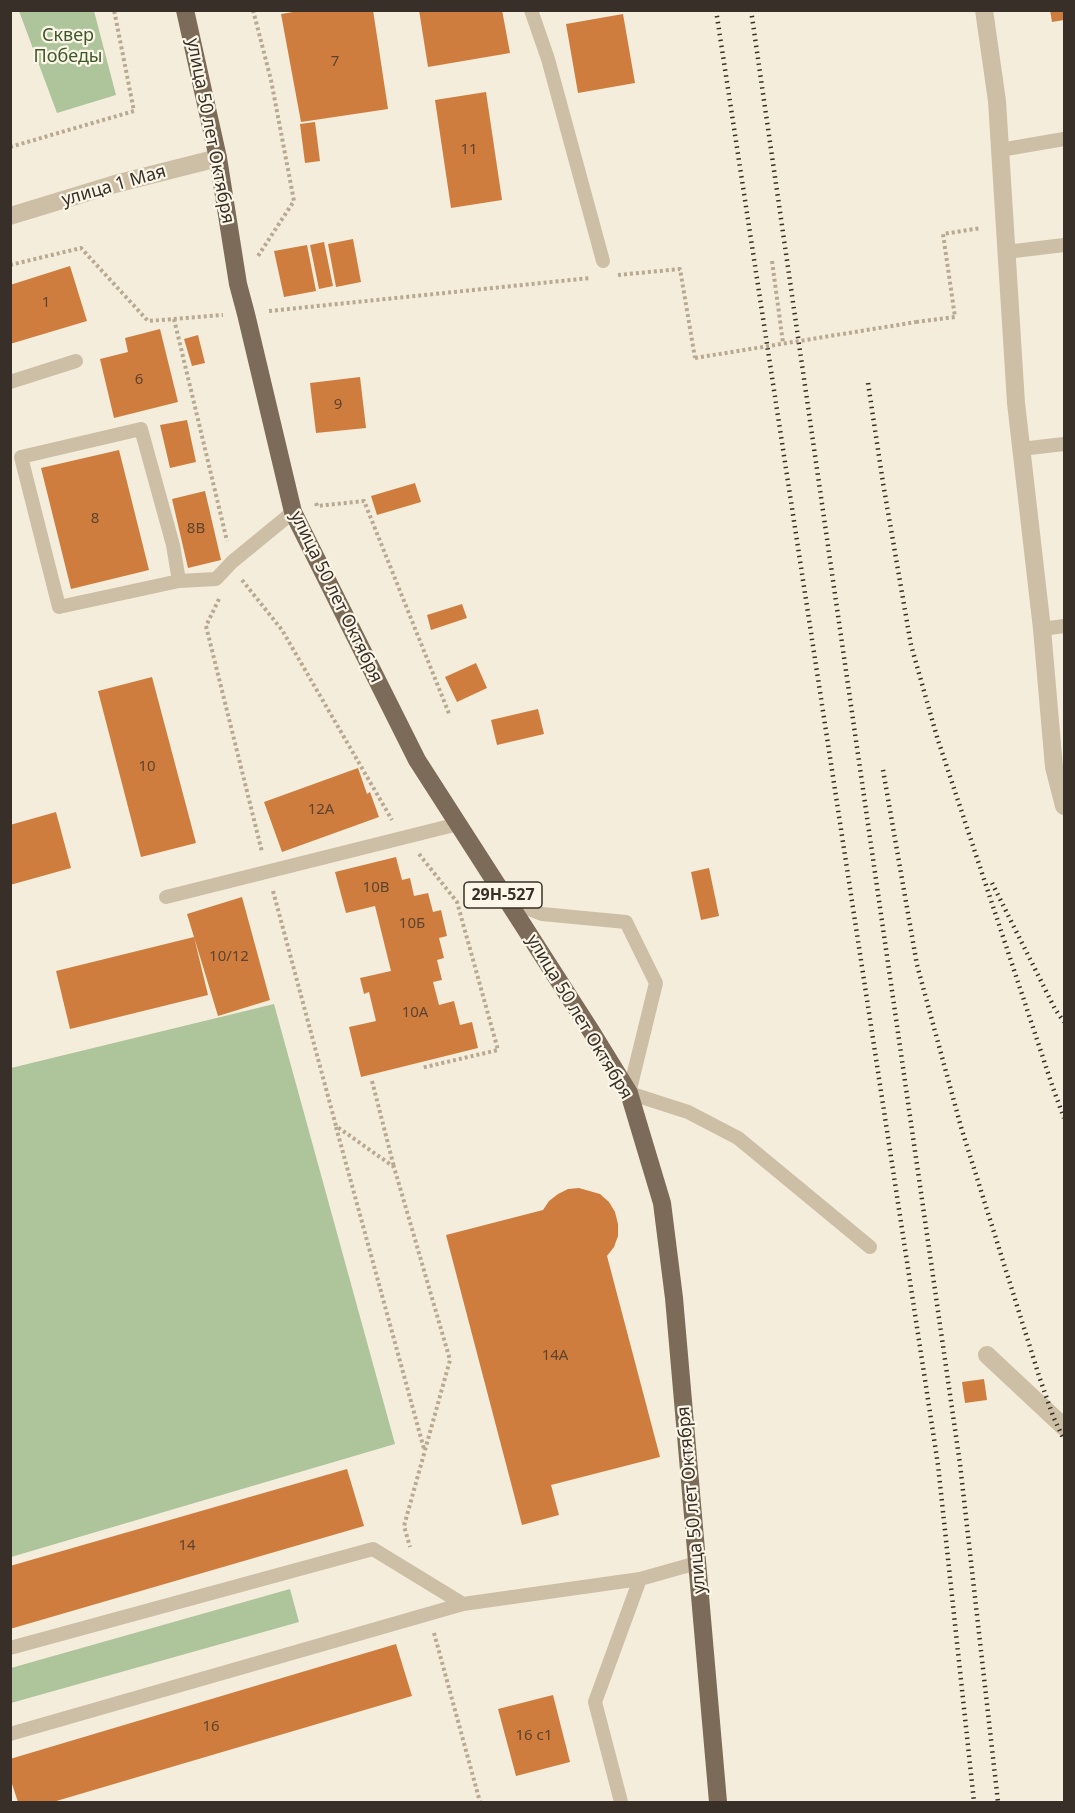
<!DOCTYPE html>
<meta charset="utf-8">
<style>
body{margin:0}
#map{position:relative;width:1075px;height:1813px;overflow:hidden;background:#f4eddb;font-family:"Noto Sans",sans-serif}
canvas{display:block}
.frame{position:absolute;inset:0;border:12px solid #383028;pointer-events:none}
</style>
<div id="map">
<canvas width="1075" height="1813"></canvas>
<div class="frame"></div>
</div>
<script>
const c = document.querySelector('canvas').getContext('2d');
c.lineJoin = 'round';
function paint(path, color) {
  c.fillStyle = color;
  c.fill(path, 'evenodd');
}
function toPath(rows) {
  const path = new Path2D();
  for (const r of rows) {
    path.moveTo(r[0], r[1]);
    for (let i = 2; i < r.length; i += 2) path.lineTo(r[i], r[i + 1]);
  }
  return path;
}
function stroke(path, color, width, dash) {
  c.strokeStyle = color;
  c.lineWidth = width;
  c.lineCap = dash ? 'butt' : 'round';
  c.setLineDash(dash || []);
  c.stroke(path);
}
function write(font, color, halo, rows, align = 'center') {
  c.font = font + ' "Noto Sans",sans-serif';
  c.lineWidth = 4.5;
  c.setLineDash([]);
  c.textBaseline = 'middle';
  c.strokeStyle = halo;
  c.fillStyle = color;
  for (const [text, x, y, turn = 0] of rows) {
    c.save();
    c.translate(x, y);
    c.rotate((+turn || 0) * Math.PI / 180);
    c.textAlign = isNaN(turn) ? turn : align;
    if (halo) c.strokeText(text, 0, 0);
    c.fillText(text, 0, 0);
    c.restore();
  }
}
const green = toPath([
 [19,11,94,11,116,95,57,113],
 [274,1004,395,1444,11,1557,11,1068],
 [290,1589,299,1622,11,1703,11,1668]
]);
const building = toPath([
 [305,10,373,10,388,109,301,122,281,14],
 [419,10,502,10,510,53,428,67],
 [1050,10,1064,10,1064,20,1052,22],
 [623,14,635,83,578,93,566,24],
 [486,92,502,200,451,208,435,100],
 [315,122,320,161,305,163,300,124],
 [353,239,361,282,336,287,328,244],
 [324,242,333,286,319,289,310,245],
 [307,245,316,291,284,297,274,251],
 [70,266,87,321,10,344,10,285],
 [160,329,178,402,114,418,100,359,128,352,125,338],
 [198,335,205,363,192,366,184,339],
 [360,377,366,428,316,433,310,383],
 [187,420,196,462,170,468,160,425],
 [119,450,149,570,71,589,41,468],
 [415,483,421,502,377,515,371,496],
 [205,491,221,560,188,568,172,499],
 [462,604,467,618,431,630,427,615],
 [476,663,487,688,457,702,445,677],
 [152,677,196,843,141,857,98,691],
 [538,709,544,734,497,745,491,720],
 [358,768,367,794,370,792,379,817,282,852,264,802],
 [56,812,71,868,10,885,10,825],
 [396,857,402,880,410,878,414,896,428,893,433,912,441,910,447,936,439,938,444,958,437,960,442,980,433,982,439,1005,454,1001,460,1025,472,1022,478,1048,361,1077,349,1027,376,1021,369,992,364,994,360,978,391,971,375,906,346,913,335,872],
 [709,868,719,916,701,920,691,872],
 [242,897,270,1000,218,1016,187,914],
 [194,937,208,995,70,1029,56,971],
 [579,1188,600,1194,609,1202,615,1212,618,1224,618,1236,614,1247,607,1256,660,1457,551,1485,559,1515,522,1525,446,1235,543,1210,549,1201,558,1194,568,1189],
 [984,1379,987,1400,965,1403,962,1382],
 [347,1469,364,1526,10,1629,10,1566],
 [396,1644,412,1696,53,1802,18,1802,10,1778,10,1759],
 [553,1695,570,1762,516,1776,498,1709]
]);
const path = toPath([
 [253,10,271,80,294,201,258,256],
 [10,147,134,111,114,10],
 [772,261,783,343],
 [10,265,81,248,148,321,223,315],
 [618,275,680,269,695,358],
 [269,311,590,278],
 [174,319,227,541],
 [916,322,955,317,943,234,981,228],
 [316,503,317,506,364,501,450,716],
 [242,580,282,630,392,820],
 [219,599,206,626,262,852],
 [419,854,457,902,498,1050,421,1068],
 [273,891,336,1126,394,1167,450,1360,404,1526,410,1547],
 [372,1081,394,1167],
 [336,1127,424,1449],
 [434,1633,480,1802]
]);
const lane = toPath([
 [531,10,548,59,603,261],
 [1000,150,1064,139],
 [1006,252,1064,245],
 [10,382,76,361],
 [141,429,173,545,179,581,59,607,21,457,141,429],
 [1021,449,1064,444],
 [179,581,216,579,232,562,293,512],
 [1042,629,1064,626],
 [166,897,458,824],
 [506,900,542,914,626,922,656,983,629,1093,688,1112,738,1138,870,1247],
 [10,1648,373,1549,463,1604,640,1579,697,1563],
 [10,1734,463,1604],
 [621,1802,595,1702,640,1579]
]);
const street = toPath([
 [984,10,997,101,1016,403,1042,629,1054,767,1064,806],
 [10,216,115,184,218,158],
 [987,1355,1064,1427]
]);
const primary = toPath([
 [185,10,218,158,238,284,246,314,293,512,417,760,591,1031,629,1093,662,1203,674,1298,718,1802]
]);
const rail = toPath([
 [716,10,938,1465,974,1802],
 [751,10,960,1464,998,1802],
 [868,383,883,483,911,645,937,737,1053,1088,1064,1118],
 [883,770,917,965,961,1127,1040,1379,1053,1416,1064,1440],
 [992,883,1055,1009,1064,1022]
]);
const pathBridge = toPath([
 [695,358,916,322]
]);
const numberNames = [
 ["7",335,62],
 ["11",469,150],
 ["1",46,303],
 ["6",139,380],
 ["9",338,405],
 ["8",95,519],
 ["8В",196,529],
 ["10",147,767],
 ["12А",321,810],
 ["10В",376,888],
 ["10Б",412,924],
 ["10/12",229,957],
 ["10А",415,1013],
 ["14А",555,1356],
 ["14",187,1546],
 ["16",211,1727],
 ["16 с1",534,1736]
];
const shields = [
 [503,895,78]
];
const shieldNames = [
 ["29Н-527",503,895]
];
const parkNames = [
 ["Сквер",68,36],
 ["Победы",68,57]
];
const streetNames = [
 ["улица 50 лет Октября",210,131,79],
 ["улица 1 Мая",114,186,-16],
 ["улица 50 лет Октября",336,597,64],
 ["улица 50 лет Октября",579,1017,59],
 ["улица 50 лет Октября",692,1500,-95]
];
paint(green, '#aec49a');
paint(building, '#ce7d3f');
stroke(path, '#b9a990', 4, [3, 3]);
stroke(lane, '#cdbfa6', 14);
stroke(street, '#cdbfa6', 18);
stroke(primary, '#7b6b58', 18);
stroke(rail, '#383028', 4.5, [1.5, 4.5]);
stroke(pathBridge, '#b9a990', 4, [3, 3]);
write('15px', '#5e432e', null, numberNames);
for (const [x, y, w] of shields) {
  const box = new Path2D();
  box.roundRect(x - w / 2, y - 13, w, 26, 4.5);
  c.fillStyle = '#fbf6e8';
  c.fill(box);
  stroke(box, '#383028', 1.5);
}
write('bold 16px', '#383028', null, shieldNames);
write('18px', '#3e5829', '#fbf6e8', parkNames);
write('18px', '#383028', '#fbf6e8', streetNames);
</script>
